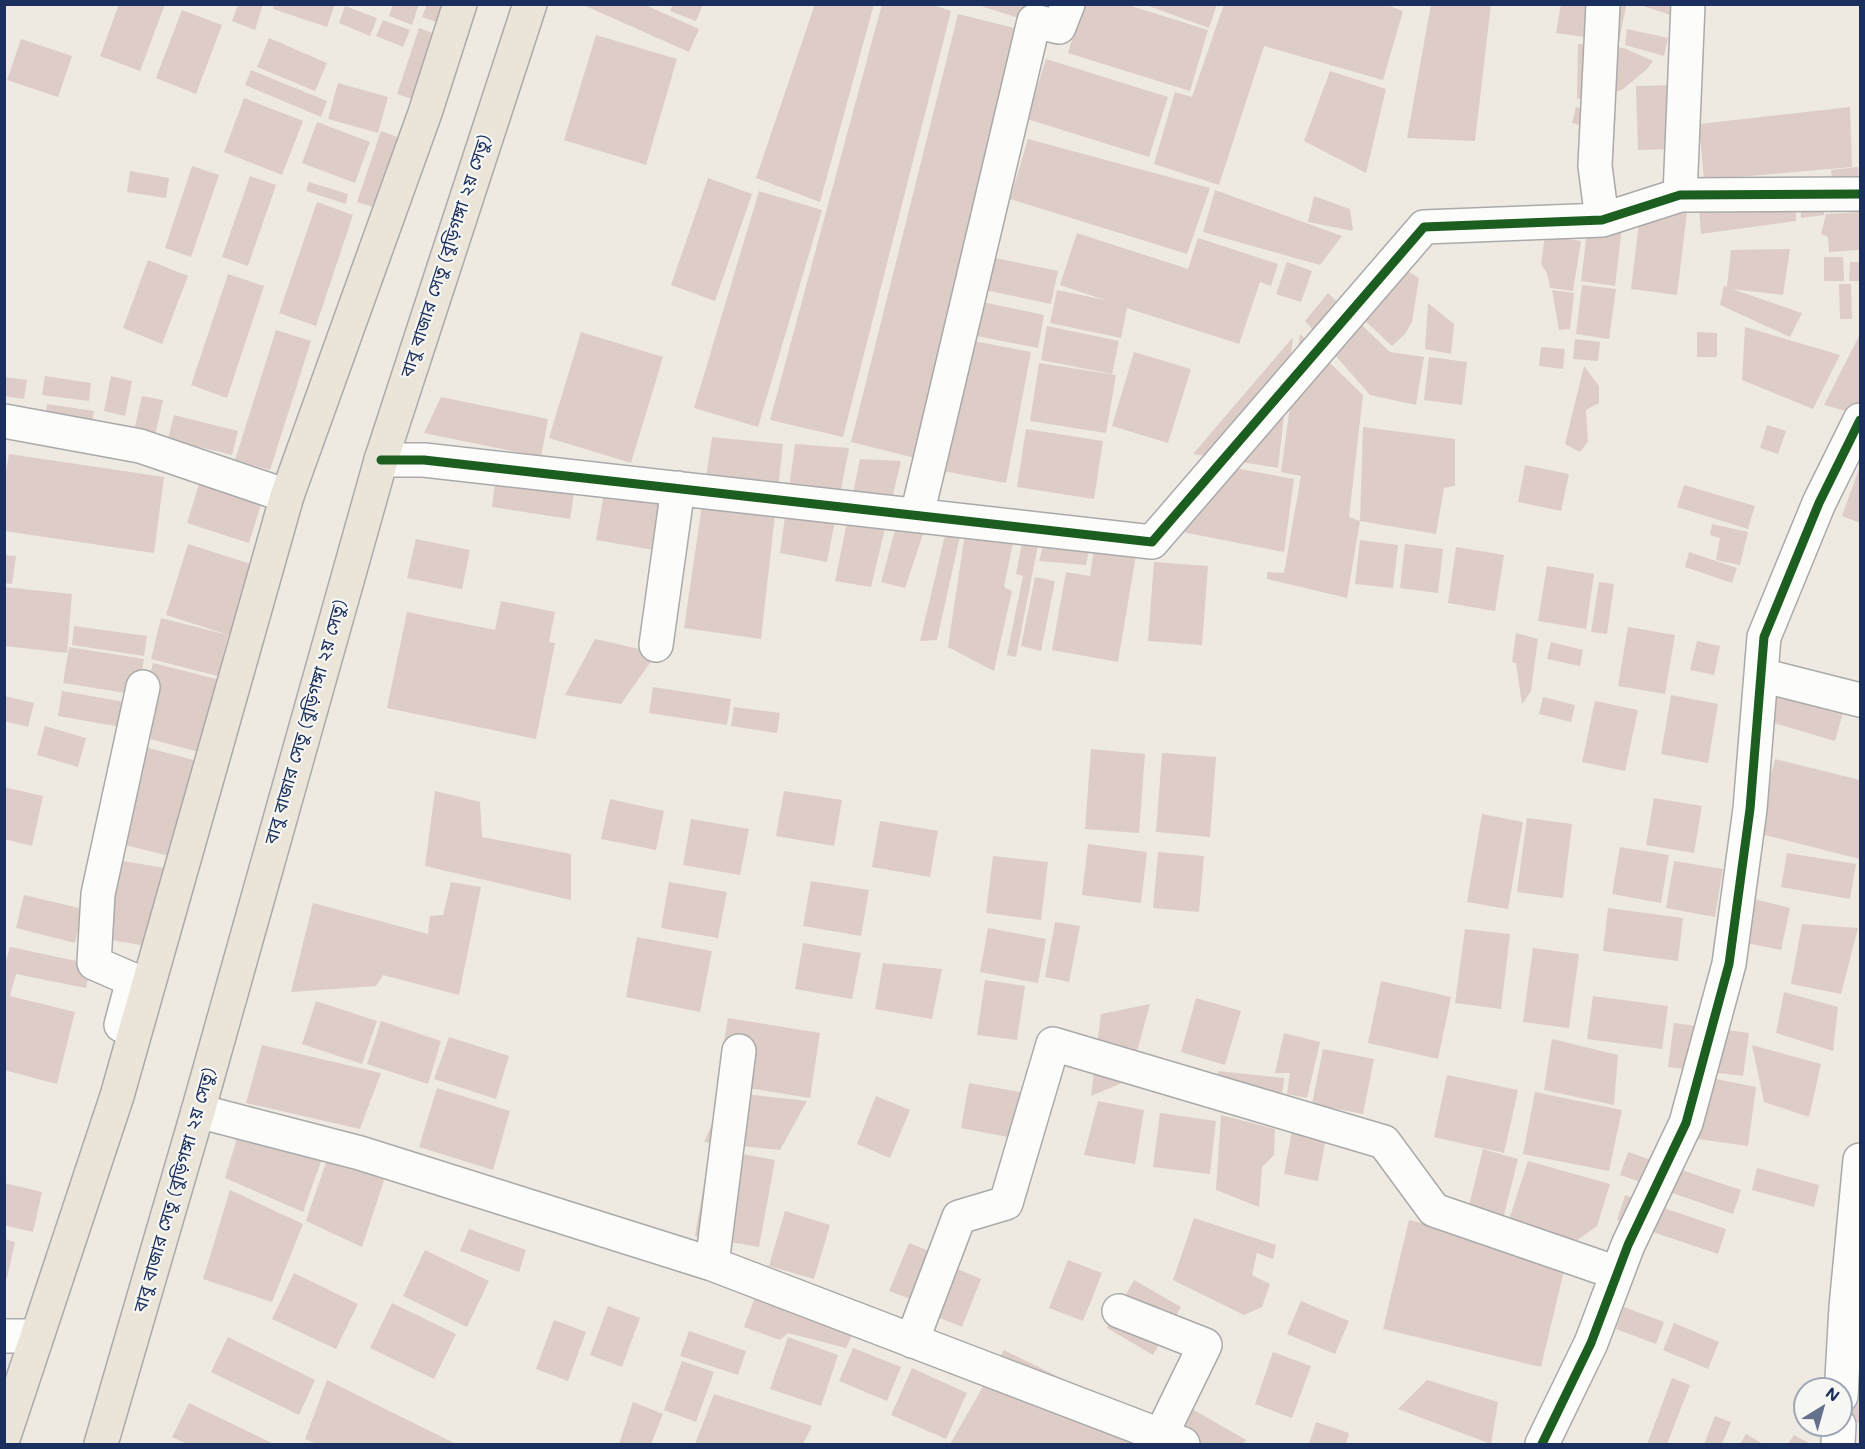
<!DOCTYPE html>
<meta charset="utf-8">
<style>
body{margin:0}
#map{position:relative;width:1865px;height:1449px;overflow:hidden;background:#eeeae1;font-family:Mali,sans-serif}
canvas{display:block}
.frame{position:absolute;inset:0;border:6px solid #1b2f5e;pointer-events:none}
.north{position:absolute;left:1793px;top:1377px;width:60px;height:60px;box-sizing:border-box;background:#f6f6f2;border:2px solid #9ea6b7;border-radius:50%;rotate:37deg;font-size:16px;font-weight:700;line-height:24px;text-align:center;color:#1b2f5e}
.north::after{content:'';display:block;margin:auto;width:21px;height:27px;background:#65708c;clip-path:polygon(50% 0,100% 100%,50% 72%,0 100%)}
</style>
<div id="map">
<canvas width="1865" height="1449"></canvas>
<div class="frame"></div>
<div class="north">N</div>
</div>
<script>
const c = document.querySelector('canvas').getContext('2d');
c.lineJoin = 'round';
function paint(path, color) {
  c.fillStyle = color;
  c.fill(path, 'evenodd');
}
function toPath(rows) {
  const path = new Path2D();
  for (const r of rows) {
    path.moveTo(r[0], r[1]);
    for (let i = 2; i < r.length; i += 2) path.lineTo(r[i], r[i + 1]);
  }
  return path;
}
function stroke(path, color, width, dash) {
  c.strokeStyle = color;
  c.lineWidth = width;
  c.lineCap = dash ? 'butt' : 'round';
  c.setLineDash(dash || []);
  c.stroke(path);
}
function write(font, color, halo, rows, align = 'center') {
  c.font = font + ' Mali,"Noto Sans Bengali",sans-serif';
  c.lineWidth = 4.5;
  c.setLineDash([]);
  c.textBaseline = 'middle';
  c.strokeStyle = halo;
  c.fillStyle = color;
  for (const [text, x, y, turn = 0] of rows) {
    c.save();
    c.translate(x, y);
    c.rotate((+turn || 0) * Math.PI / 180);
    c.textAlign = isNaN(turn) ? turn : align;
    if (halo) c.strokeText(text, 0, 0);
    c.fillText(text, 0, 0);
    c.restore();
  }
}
const building = toPath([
 [119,4,165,4,140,71,100,56],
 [238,4,263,4,255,30,232,21],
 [274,4,335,4,327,27,273,9],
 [393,4,419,4,412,25,389,16],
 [427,4,460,4,452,28,422,17],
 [581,4,643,4,699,29,689,52],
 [673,4,703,4,696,21,670,11],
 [815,4,874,4,820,202,756,178],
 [882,4,930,4,951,11,843,437,770,420],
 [975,4,1070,4,1062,32],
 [1083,4,1125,4,1208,30,1190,91,1068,53],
 [1143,4,1217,4,1209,28],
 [1224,4,1385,4,1403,11,1383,80,1264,46,1219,185,1154,164,1175,92,1192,97],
 [1431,4,1491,4,1475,141,1407,138],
 [1561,4,1626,6,1619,42,1556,33],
 [1679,4,1677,17,1640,5,1640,4],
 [345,6,377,18,370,36,339,23],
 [182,10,222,25,196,94,156,78],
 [958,14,1034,33,927,461,851,442],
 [383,20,410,30,403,47,376,36],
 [419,28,441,36,419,101,397,94],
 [1627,29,1668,38,1664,56,1625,45],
 [596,35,677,59,646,165,564,140],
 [269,38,327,63,315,91,257,67],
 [21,39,72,56,58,97,7,80],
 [1578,44,1624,48,1653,61,1647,69,1622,90,1577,99],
 [1046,59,1168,97,1149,157,1027,119],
 [251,70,327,101,321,117,245,85],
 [1330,71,1386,89,1366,173,1304,141],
 [338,83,388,97,378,133,328,119],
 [1674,85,1677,149,1638,150,1636,86],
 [244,98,303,121,282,175,224,152],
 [1576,107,1616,117,1612,134,1572,123],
 [1850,107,1852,167,1704,180,1699,124],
 [317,122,370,142,355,183,302,163],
 [381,131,406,140,382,210,357,202],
 [1028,139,1210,188,1187,254,1010,199],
 [192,166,219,175,191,257,165,248],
 [1858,167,1860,199,1835,205,1831,170],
 [130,171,169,178,166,198,127,192],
 [250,176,276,185,248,266,222,257],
 [708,178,752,194,715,301,671,285],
 [1795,178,1796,221,1701,234,1698,196],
 [1824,179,1824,215,1801,218,1799,183],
 [309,182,348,194,346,204,306,191],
 [1215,190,1342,236,1320,265,1203,232],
 [1643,190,1689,196,1677,295,1631,289],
 [759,191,822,210,758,427,694,408],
 [1314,196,1350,209,1353,231,1308,222],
 [317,202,353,215,316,326,279,313],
 [1590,207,1624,211,1615,286,1581,281],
 [1860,212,1860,250,1829,252,1828,237,1821,234,1826,214],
 [1077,233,1188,269,1198,238,1278,264,1271,286,1260,282,1239,344,1127,308,1121,338,1050,323,1057,290,1105,300,1060,285],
 [1545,235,1581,241,1573,291,1550,288,1547,273,1541,264],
 [1790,249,1783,295,1732,289,1802,313,1790,337,1720,305,1724,286,1727,287,1731,250],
 [986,256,1058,271,1051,304,980,289],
 [1381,256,1419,278,1412,322,1405,334,1392,346,1342,299],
 [1824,257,1843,257,1844,281,1824,281],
 [148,260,188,276,162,344,123,328],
 [1287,262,1312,271,1301,302,1276,294],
 [1850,262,1860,262,1860,281,1849,281],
 [228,274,264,286,227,398,191,385],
 [1839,284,1851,284,1852,319,1840,319],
 [1582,285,1616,289,1609,339,1576,334],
 [1552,290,1574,293,1570,329,1559,330],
 [1328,293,1390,352,1424,357,1416,405,1370,395,1305,321],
 [973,300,1044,315,1038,348,966,334],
 [1428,303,1454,324,1451,354,1425,349],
 [1047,326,1119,341,1112,374,1041,360],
 [1745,327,1840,355,1813,409,1742,380],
 [276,330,311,341,270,470,235,460],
 [581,332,663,357,631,463,549,438],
 [1697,332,1717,333,1717,357,1697,357],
 [1300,334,1363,395,1349,517,1360,521,1347,598,1267,579,1267,572,1284,573,1301,476,1281,472],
 [1860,334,1860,407,1857,414,1824,405],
 [1293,337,1278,468,1193,454],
 [1575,339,1600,342,1598,361,1573,359],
 [968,340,1031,352,1006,483,943,471],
 [1541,347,1565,349,1563,369,1539,366],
 [1134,352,1191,369,1168,443,1112,426],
 [1429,357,1467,362,1462,405,1424,400],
 [1039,363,1116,375,1106,433,1030,421],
 [1584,366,1599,386,1599,403,1586,410,1588,442,1580,452,1565,444],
 [45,376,91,383,89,401,42,395],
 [111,376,132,381,125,416,104,411],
 [4,377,27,380,24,399,4,396],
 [142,396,163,400,155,435,134,431],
 [441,397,548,419,541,457,424,433],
 [47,404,94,411,91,429,45,423],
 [174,415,238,431,232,455,168,439],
 [1767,425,1786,431,1778,454,1760,448],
 [1363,427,1455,439,1455,486,1444,488,1436,534,1360,521],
 [1026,429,1103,441,1094,499,1017,487],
 [712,437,783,444,761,639,684,628],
 [795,444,849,448,827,562,780,553],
 [9,454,164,477,154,553,4,531,4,482],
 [860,459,901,461,871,587,835,581],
 [1198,461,1294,479,1284,552,1157,527],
 [1525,465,1569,474,1561,511,1518,502],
 [1860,466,1860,523,1842,516],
 [200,481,262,501,249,543,187,523],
 [495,482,574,493,570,519,492,507],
 [1684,485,1755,506,1748,529,1677,507],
 [604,494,662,503,654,550,596,540],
 [966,509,937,640,920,641,946,531],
 [1027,517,1043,520,1016,657,1007,655,1023,576,1016,574],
 [898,519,926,525,905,588,881,582],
 [967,520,1016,528,1004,587,1012,591,994,671,948,647],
 [1049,524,1093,531,1086,565,1039,561],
 [1712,524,1748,532,1740,565,1716,560,1720,538,1710,535],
 [416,539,470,550,462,589,407,578],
 [1360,540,1398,545,1393,588,1355,584],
 [1095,541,1137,549,1118,662,1052,650,1066,572,1090,576],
 [188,544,257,566,235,637,166,615],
 [1405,544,1443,549,1438,593,1400,588],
 [1456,547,1504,555,1495,611,1448,603],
 [1689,552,1737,568,1732,583,1685,567],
 [4,555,16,556,12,584,4,583],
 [1154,562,1208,566,1202,645,1148,641],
 [1547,566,1594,574,1586,629,1538,621],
 [1035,577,1055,581,1041,651,1021,646],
 [1599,582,1614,584,1607,634,1591,632],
 [4,587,72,594,67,653,4,646],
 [501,601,555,612,549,642,555,643,536,739,387,708,407,612,495,630],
 [161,618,228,635,218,676,151,659],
 [74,626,147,636,144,656,72,645],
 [1628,627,1675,635,1665,694,1618,686],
 [1516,633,1538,639,1531,691,1522,704,1516,663,1512,662],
 [595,639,657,653,621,704,565,695],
 [1697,641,1720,646,1714,675,1690,670],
 [1551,642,1583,650,1580,666,1547,659],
 [69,647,144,659,138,695,63,683],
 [153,663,228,682,210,755,135,735],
 [1781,664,1851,685,1835,741,1764,720],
 [653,687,731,699,727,725,649,713],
 [62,691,125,702,121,727,58,716],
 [1671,695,1718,704,1708,763,1661,754],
 [4,696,34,703,28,727,4,721],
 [1543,697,1575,705,1571,722,1539,714],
 [1595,701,1638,710,1625,771,1582,762],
 [734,707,780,713,777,733,731,726],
 [45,726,86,738,78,767,37,755],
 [145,747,197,761,173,857,121,844],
 [1091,749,1145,754,1139,833,1085,829],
 [1162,753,1216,757,1210,837,1156,832],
 [1775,759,1860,780,1860,859,1757,833],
 [4,787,43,796,32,846,4,839],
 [435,791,480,802,482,837,571,854,571,900,425,866],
 [784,791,842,800,834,846,776,836],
 [1654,798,1702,806,1694,853,1646,845],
 [610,799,664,811,656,850,601,839],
 [1482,814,1523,822,1508,909,1467,902],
 [1527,818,1572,824,1563,898,1517,892],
 [691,819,749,829,740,875,683,865],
 [880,821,938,831,930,877,872,867],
 [1088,844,1147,852,1141,903,1082,895],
 [1620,847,1669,855,1661,903,1612,894],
 [1158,852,1204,856,1199,912,1153,908],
 [1787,853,1856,864,1850,899,1781,887],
 [993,856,1048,862,1041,920,986,913],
 [117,860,171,869,158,948,105,939],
 [1674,861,1723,869,1715,917,1666,908],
 [811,881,869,890,861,936,803,926],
 [451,882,481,887,459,995,383,975,376,986,291,992,313,903,428,934,430,916,443,915],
 [669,882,727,892,718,938,661,928],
 [24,895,83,909,75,943,16,928],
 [1754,899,1790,908,1781,950,1746,943],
 [1608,908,1683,918,1678,961,1603,951],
 [1055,922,1080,926,1069,982,1045,977],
 [1802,924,1858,928,1841,994,1791,984],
 [988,928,1046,939,1038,983,980,972],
 [1465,929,1510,934,1501,1009,1455,1003],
 [637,937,712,951,700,1012,626,997],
 [803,943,861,953,852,999,795,989],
 [10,947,91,964,86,988,16,974,10,996,75,1012,57,1084,4,1070,4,969],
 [1533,948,1579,954,1569,1028,1523,1022],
 [883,963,942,969,932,1019,875,1009],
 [985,980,1025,986,1017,1040,977,1035],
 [1381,981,1451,997,1438,1059,1368,1043],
 [1784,992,1838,1007,1833,1051,1776,1033],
 [1593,996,1668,1006,1662,1049,1587,1039],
 [1196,998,1241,1011,1225,1065,1181,1052],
 [316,1001,377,1021,362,1064,302,1044],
 [1150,1004,1129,1080,1091,1096,1101,1014],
 [728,1018,820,1033,810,1098,717,1083],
 [381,1021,441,1041,428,1084,367,1064],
 [1674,1023,1749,1033,1743,1076,1668,1067],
 [1284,1033,1320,1042,1307,1098,1287,1094,1290,1073,1275,1073],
 [449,1037,509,1056,496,1099,434,1079],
 [1552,1039,1618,1055,1614,1105,1544,1090],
 [262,1045,381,1073,360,1129,246,1103],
 [1752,1045,1821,1064,1809,1117,1764,1102],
 [1323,1049,1374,1059,1363,1114,1312,1104],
 [1218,1071,1284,1078,1280,1114,1214,1107],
 [1447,1075,1518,1090,1504,1153,1434,1137],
 [1711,1078,1756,1087,1748,1146,1691,1138],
 [969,1083,1026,1093,1018,1139,961,1128],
 [437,1088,510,1111,493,1170,419,1147],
 [726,1092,807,1101,780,1150,704,1142],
 [1535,1092,1622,1110,1609,1171,1523,1154],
 [876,1096,910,1110,890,1158,857,1144],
 [1098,1101,1144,1110,1135,1164,1084,1155],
 [1160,1113,1216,1121,1210,1174,1153,1167],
 [244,1115,330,1136,303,1212,225,1178],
 [1221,1115,1275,1129,1274,1155,1262,1167,1259,1207,1216,1190],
 [1292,1130,1326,1137,1318,1181,1284,1174],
 [333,1142,392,1156,362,1247,306,1221],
 [710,1148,775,1160,759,1247,695,1236],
 [1483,1149,1518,1159,1502,1223,1467,1214],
 [1628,1152,1741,1190,1733,1214,1620,1175],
 [1528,1161,1610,1184,1597,1226,1569,1246,1506,1229],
 [1757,1168,1819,1185,1814,1207,1752,1190],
 [4,1183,42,1192,33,1232,4,1225],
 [230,1190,303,1224,272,1302,203,1279],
 [1625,1195,1726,1229,1718,1254,1617,1220],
 [785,1211,830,1225,814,1279,769,1266],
 [1194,1218,1276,1245,1273,1259,1257,1253,1252,1275,1270,1284,1262,1307,1244,1315,1173,1280],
 [1409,1220,1567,1258,1541,1367,1383,1329],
 [469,1229,526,1250,519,1272,460,1251],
 [5,1239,15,1242,7,1278,5,1278],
 [909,1243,942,1256,923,1304,889,1291],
 [425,1250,489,1281,467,1327,403,1296],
 [1068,1260,1102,1273,1083,1321,1049,1308],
 [948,1265,981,1279,962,1327,928,1313],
 [294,1273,358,1304,336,1349,272,1319],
 [762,1278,866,1308,846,1348,788,1333,780,1340,744,1327],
 [1134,1280,1181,1307,1153,1355,1107,1328],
 [1301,1301,1349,1321,1335,1354,1287,1334],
 [392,1303,456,1334,434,1379,370,1348],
 [608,1306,640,1318,622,1367,590,1355],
 [1624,1307,1664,1322,1656,1344,1616,1329],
 [554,1320,586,1332,568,1381,536,1369],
 [1674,1323,1719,1342,1708,1369,1663,1350],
 [689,1331,746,1351,738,1375,680,1356],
 [228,1337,315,1380,299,1415,211,1372],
 [788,1337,838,1355,821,1406,770,1389],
 [853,1348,901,1367,887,1401,839,1381],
 [1004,1350,1144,1419,1129,1444,950,1444],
 [1273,1352,1311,1366,1292,1418,1255,1404],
 [682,1361,714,1372,696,1422,664,1410],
 [912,1368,967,1393,946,1439,891,1415],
 [1672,1378,1690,1385,1667,1444,1647,1444],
 [327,1380,452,1442,451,1444,317,1444,305,1439],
 [1427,1380,1498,1402,1491,1444,1398,1409],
 [714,1394,812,1426,803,1444,695,1444],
 [1860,1398,1860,1424,1848,1415],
 [633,1402,663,1414,651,1444,619,1444],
 [189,1403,274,1444,187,1444,172,1437],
 [1187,1406,1246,1440,1243,1444,1166,1444],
 [1715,1416,1731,1422,1722,1444,1704,1444],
 [1316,1422,1349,1433,1346,1444,1309,1444],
 [1746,1434,1763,1444,1740,1444],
 [1794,1435,1811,1444,1788,1444]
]);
const minor = toPath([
 [1680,195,1688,4],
 [1602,220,1595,166,1603,4],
 [4,421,140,446,287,496],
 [381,460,424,460,1152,542,1424,227,1602,220,1680,195,1860,194],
 [917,515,1034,21,1059,27,1068,4],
 [656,645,678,488],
 [1761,675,1860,700],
 [121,1025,133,980,94,963,98,894,143,687],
 [198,1111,360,1153,712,1264,1183,1444],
 [712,1264,739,1051],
 [1119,1311,1205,1345,1163,1431],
 [4,1336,36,1336],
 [912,1341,959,1217,1006,1203,1053,1044,1384,1142,1434,1210,1617,1273],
 [1841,1396,1846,1307,1860,1160],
 [1542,1444,1591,1343,1628,1245,1686,1123,1729,964,1750,809,1764,637,1819,503,1860,420],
 [1838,1444,1839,1425]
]);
const trunk = toPath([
 [4,1436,117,1096,287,496,425,113,460,4],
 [101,1444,198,1111,381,460,530,4]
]);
const cycleway = toPath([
 [381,460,424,460,1152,542,1424,227,1602,220,1680,195,1860,194],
 [1542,1444,1591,1343,1628,1245,1686,1123,1729,964,1750,809,1764,637,1819,503,1860,420]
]);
const streetNames = [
 ["বাবু বাজার সেতু (বুড়িগঙ্গা ২য় সেতু)",446,256,-72],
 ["বাবু বাজার সেতু (বুড়িগঙ্গা ২য় সেতু)",306,722,-74],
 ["বাবু বাজার সেতু (বুড়িগঙ্গা ২য় সেতু)",175,1190,-74]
];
paint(building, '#decdc7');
stroke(minor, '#aaaaab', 36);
stroke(trunk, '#aaaaab', 36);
stroke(minor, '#fcfcfa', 33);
stroke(trunk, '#ebe4d9', 33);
stroke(cycleway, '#1b5e20', 9);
write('18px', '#1b2f5e', '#f6f6f2', streetNames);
</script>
